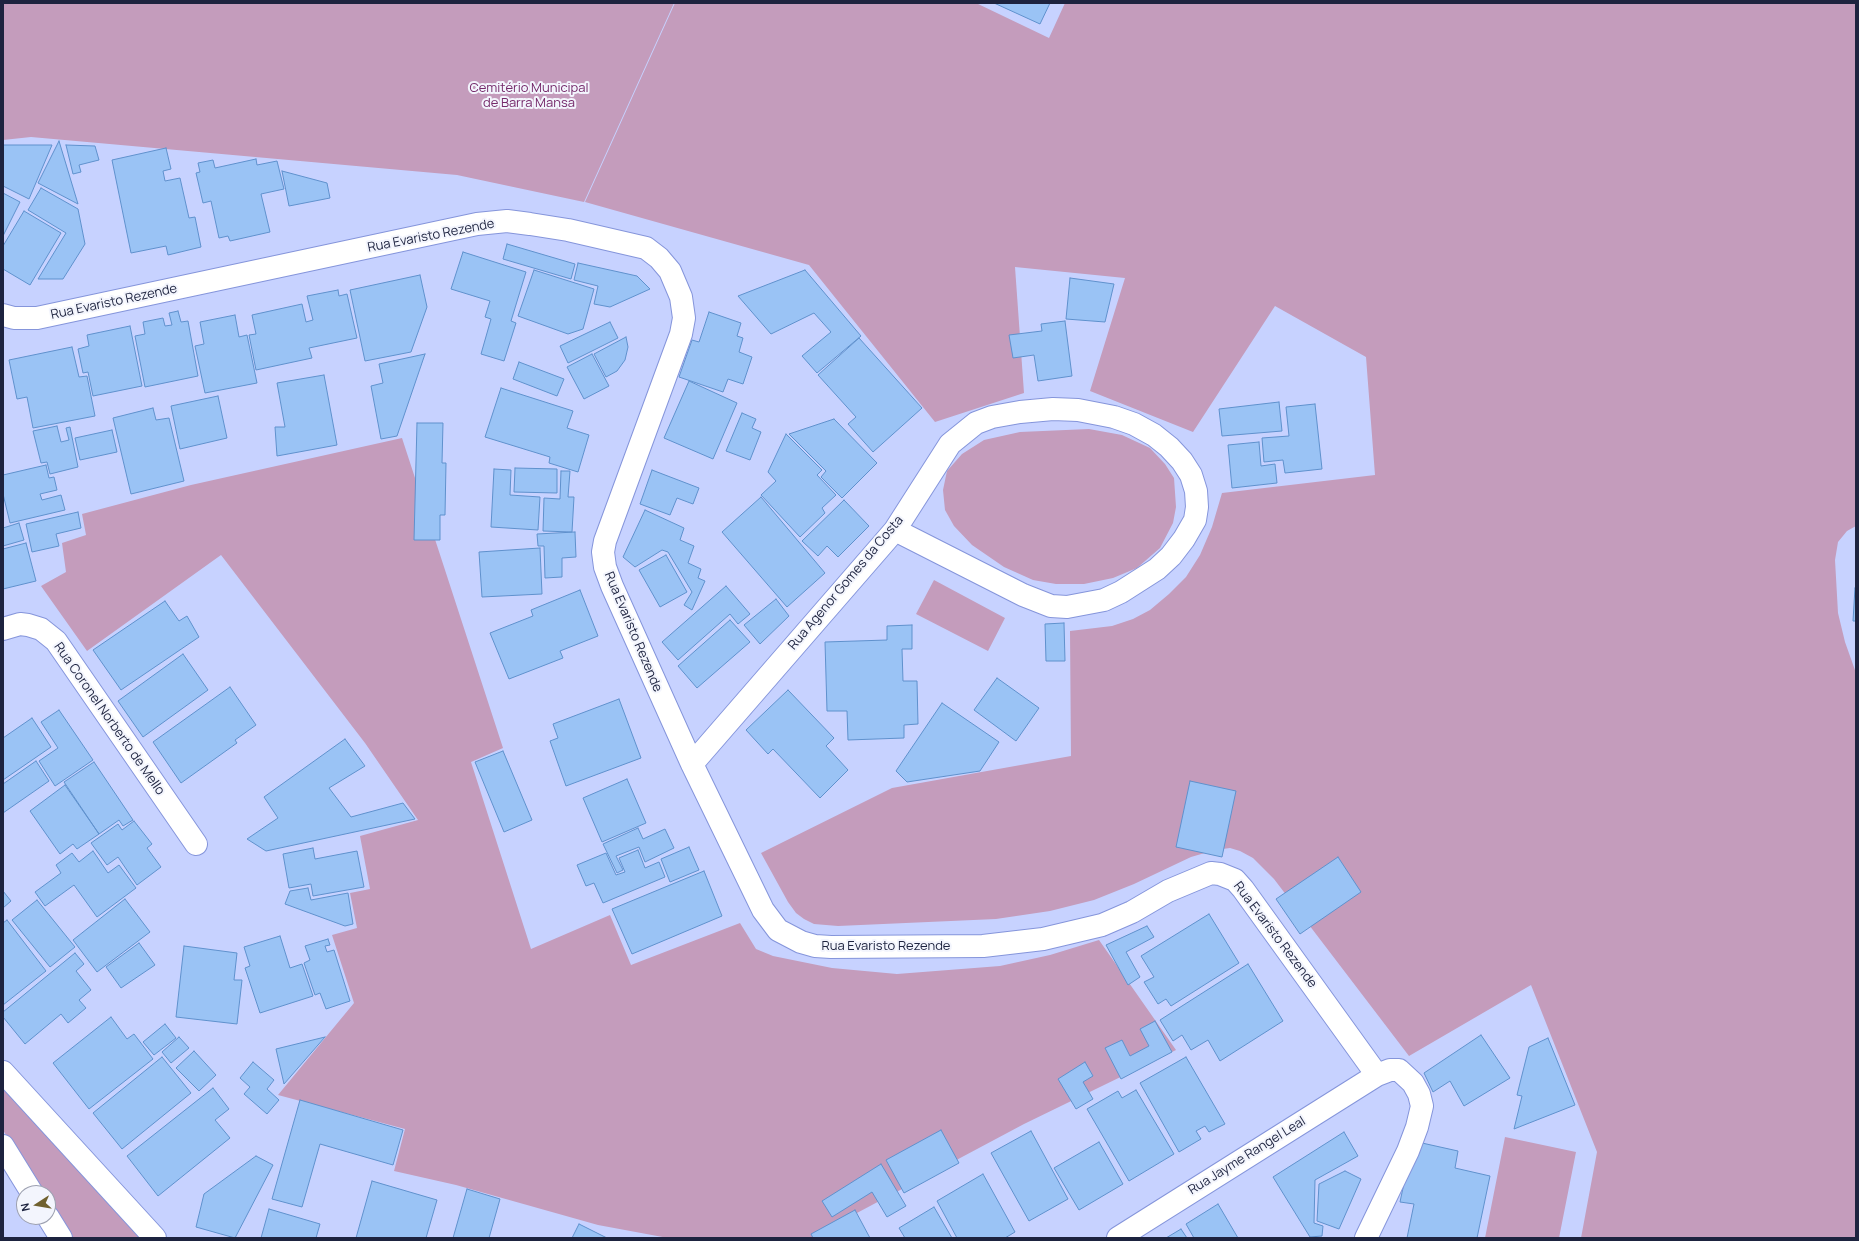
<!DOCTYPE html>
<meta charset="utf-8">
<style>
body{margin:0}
#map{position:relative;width:1859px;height:1241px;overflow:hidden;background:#c7d2ff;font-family:Manrope,sans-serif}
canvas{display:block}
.frame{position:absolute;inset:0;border:4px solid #1d233f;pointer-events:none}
.north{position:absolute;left:16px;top:1185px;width:40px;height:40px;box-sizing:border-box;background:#f3f5fd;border:1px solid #9da1b1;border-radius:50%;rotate:258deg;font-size:11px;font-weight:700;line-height:16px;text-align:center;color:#1d233f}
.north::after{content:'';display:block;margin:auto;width:14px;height:18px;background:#70612f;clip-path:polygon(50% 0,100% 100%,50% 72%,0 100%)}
</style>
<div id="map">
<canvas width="1859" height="1241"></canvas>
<div class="frame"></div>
<div class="north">N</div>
</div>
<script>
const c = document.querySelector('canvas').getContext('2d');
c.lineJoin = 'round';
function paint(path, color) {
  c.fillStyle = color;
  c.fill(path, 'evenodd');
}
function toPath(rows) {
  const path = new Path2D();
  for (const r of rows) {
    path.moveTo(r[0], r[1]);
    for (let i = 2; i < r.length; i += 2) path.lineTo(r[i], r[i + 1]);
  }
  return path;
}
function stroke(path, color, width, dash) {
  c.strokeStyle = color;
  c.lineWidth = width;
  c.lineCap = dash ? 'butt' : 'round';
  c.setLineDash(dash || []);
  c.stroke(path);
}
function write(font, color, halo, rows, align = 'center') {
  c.font = font + ' Manrope,sans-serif';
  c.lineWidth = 4;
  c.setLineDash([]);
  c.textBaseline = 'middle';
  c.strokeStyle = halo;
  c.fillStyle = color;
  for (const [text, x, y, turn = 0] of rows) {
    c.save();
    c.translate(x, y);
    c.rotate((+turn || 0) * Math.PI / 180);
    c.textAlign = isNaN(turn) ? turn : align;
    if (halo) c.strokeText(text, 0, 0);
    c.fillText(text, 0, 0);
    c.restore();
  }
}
const green = toPath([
 [3,3,674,3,584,202,457,175,31,137,3,140],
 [675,3,976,3,1049,38,1065,3,1856,3,1856,526,1847,531,1838,542,1835,560,1838,613,1845,642,1856,673,1856,1238,1581,1238,1597,1152,1531,985,1409,1056,1274,879,1253,858,1240,851,1230,848,1215,850,1191,857,1134,884,1094,900,1050,911,996,919,838,926,814,924,804,919,796,913,788,902,761,853,892,788,1071,756,1070,631,1112,626,1133,619,1150,610,1169,594,1186,577,1200,555,1212,527,1222,493,1375,475,1366,357,1275,306,1193,432,1090,391,1125,278,1015,267,1024,393,935,422,809,265,585,202],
 [1089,429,1122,435,1150,448,1165,464,1174,478,1176,507,1173,523,1160,548,1137,568,1113,578,1084,584,1056,584,1033,580,1004,567,972,545,954,526,945,510,943,490,947,471,962,454,984,440,1020,432],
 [402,438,503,748,471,762,531,949,610,915,631,965,740,923,756,949,773,956,832,968,897,974,1000,966,1050,955,1099,940,1176,1050,1024,1124,810,1238,668,1238,598,1225,456,1185,394,1171,405,1129,278,1095,354,1003,332,935,357,928,350,893,370,889,360,836,418,820,365,743,221,555,87,651,41,586,66,572,62,543,86,535,82,514,191,485],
 [934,580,1005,618,988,651,916,614],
 [3,1087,151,1238,69,1238,48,1204,48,1193,41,1193,3,1130],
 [1505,1137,1576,1152,1559,1238,1485,1238]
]);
const building = toPath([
 [994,3,1050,3,1040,24,994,3],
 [59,141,78,204,38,183,59,141],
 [3,145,52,145,29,199,3,186,3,145],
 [66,145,95,146,99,160,79,165,81,172,73,174,66,145],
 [166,148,171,169,163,171,165,181,180,178,189,218,195,217,201,247,168,255,166,246,131,253,112,160,166,148],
 [256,159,257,165,277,161,284,189,261,194,270,232,230,241,228,236,219,238,211,201,203,203,196,173,200,172,198,163,213,160,215,168,256,159],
 [282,171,327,183,330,198,289,206,282,171],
 [41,188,78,209,85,244,63,279,38,279,66,233,28,210,41,188],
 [3,193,20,202,3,236,3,193],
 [24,211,61,233,30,285,3,269,3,246,24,211],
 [507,244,575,264,571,279,503,259,507,244],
 [463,252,526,272,511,321,516,323,504,361,481,354,491,319,485,317,490,301,451,289,463,252],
 [578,263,637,276,650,289,610,307,594,304,598,286,574,280,578,263],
 [534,270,594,289,583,329,568,334,518,316,534,270],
 [805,270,861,336,817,373,802,356,831,332,814,313,771,334,738,296,805,270],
 [420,275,427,307,411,352,365,361,350,290,420,275],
 [1070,278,1114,284,1105,322,1066,319,1070,278],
 [338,290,339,296,347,294,357,338,309,348,312,358,256,370,249,335,256,334,252,315,302,304,306,322,313,320,307,296,338,290],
 [178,311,181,322,188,321,198,376,145,387,135,336,145,334,143,322,163,318,165,326,172,325,169,313,178,311],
 [709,312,741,323,737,336,743,338,739,352,752,357,743,384,728,379,723,392,679,377,692,340,699,342,709,312],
 [235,315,239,337,247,335,257,383,205,393,195,346,204,344,200,322,235,315],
 [1065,321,1072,376,1038,381,1034,355,1013,358,1009,335,1042,331,1041,324,1065,321],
 [610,322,618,338,568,363,560,346,610,322],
 [130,326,142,386,93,396,88,372,83,373,78,349,89,346,87,335,130,326],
 [626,337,628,347,625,360,617,371,606,377,594,354,626,337],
 [859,338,922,408,873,452,848,424,856,417,818,375,859,338],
 [72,347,79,377,87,376,95,416,33,428,27,397,17,399,9,360,72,347],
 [425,354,397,436,381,439,371,386,383,383,379,364,425,354],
 [592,354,609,386,584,399,567,367,592,354],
 [519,362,564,379,557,396,513,379,519,362],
 [324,375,337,445,277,456,275,427,285,427,277,383,324,375],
 [689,381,737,403,713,459,664,438,689,381],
 [501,388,573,411,567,428,589,435,578,472,549,463,550,457,485,437,501,388],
 [218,396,227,438,180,449,171,406,218,396],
 [1279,402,1282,431,1222,436,1219,409,1279,402],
 [1315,404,1322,469,1285,473,1283,460,1264,462,1262,438,1289,436,1286,407,1315,404],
 [153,408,156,420,169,418,184,481,131,494,113,418,153,408],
 [742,413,756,419,752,428,761,432,750,460,726,451,742,413],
 [834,419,877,463,842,498,821,477,826,471,789,434,834,419],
 [417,423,443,423,442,463,446,463,445,515,440,515,440,540,414,540,417,423],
 [57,426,61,442,69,440,66,428,70,427,78,467,50,474,47,462,41,463,33,431,57,426],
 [112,430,117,452,80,460,75,438,112,430],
 [786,434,822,470,817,475,836,495,822,508,825,513,800,537,761,495,776,481,768,472,786,434],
 [1259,442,1261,466,1275,464,1277,483,1232,488,1228,445,1259,442],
 [46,465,49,478,54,477,57,490,40,494,42,500,61,495,65,510,10,523,3,494,3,475,46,465],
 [515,468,557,469,557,493,514,492,515,468],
 [494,469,511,470,510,495,540,497,538,530,491,527,494,469],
 [652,470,699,488,693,504,677,498,670,515,640,504,652,470],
 [561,471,570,471,568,497,574,497,572,532,543,531,544,498,560,499,561,471],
 [761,497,825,573,787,607,722,532,761,497],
 [844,500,869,526,838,557,827,546,818,556,802,541,844,500],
 [645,510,684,528,680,540,694,546,688,563,701,569,698,578,705,581,692,610,684,605,692,592,668,552,662,550,635,567,623,557,645,510],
 [78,512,81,528,56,534,59,546,32,552,26,524,78,512],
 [19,523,24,540,3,546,3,528,19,523],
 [575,532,576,557,562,558,562,577,545,578,544,546,538,546,537,534,575,532],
 [26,543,36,581,3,589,3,549,26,543],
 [540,548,542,594,482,597,479,552,540,548],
 [666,555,687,592,660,607,639,570,666,555],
 [726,586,750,614,738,624,730,614,678,660,662,642,726,586],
 [1855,588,1856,588,1856,621,1853,621,1855,588],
 [580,590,598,636,560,651,563,658,509,679,490,633,533,616,531,610,580,590],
 [776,599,789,616,760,644,744,625,776,599],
 [165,601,179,621,187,616,199,637,121,690,93,650,165,601],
 [730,620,750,642,697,688,678,666,730,620],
 [1064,623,1065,661,1046,661,1045,624,1064,623],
 [912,625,912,649,902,649,903,681,917,681,918,724,904,725,904,738,848,740,847,711,827,711,825,642,887,640,887,626,912,625],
 [183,654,208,690,143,737,118,701,183,654],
 [997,678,1039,708,1016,741,974,710,997,678],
 [230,687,256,725,235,740,237,743,181,783,153,742,230,687],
 [788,690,834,738,826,746,848,770,820,798,773,749,768,754,746,730,788,690],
 [619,699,641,758,566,786,550,741,558,738,553,724,619,699],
 [942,703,999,742,980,771,907,782,896,771,942,703],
 [59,710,93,760,55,786,39,761,58,748,41,722,59,710],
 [32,718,51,747,3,780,3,738,32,718],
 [345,739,365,766,329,788,351,817,403,803,415,819,266,851,247,839,278,818,264,797,345,739],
 [503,751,532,820,504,832,475,762,503,751],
 [36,761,49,781,3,813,3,784,36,761],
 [94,762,133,820,123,826,119,820,99,834,64,782,94,762],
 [627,779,646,823,602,842,583,798,627,779],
 [1190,781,1236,791,1222,857,1176,847,1190,781],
 [65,785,99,834,77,849,73,844,60,854,30,811,65,785],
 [134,821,152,844,147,848,161,867,137,885,118,857,107,865,91,843,118,824,122,830,134,821],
 [638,828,643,839,665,829,674,848,645,862,639,847,616,856,623,870,617,873,603,844,638,828],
 [689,847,699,870,670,882,661,859,689,847],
 [313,848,315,859,357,851,364,887,313,896,311,884,289,888,283,854,313,848],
 [638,850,645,868,659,862,665,877,603,903,594,883,586,886,577,865,606,853,616,875,625,872,619,858,638,850],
 [93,851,108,873,119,865,136,888,97,917,74,885,45,906,35,892,61,873,56,865,72,853,79,862,93,851],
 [1338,857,1361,892,1300,934,1276,899,1338,857],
 [704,871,722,916,632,954,612,909,704,871],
 [308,888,311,900,348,893,353,924,345,926,285,904,290,891,308,888],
 [3,891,11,901,3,908,3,891],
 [125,899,150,932,97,972,73,940,125,899],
 [37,900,75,947,50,967,12,920,37,900],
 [1209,914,1239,963,1171,1006,1166,999,1158,1004,1144,982,1154,977,1141,956,1209,914],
 [7,920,46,971,3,1005,3,923,7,920],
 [1147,926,1154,937,1126,952,1140,977,1128,985,1106,945,1147,926],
 [280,936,290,968,302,964,313,996,260,1013,245,968,250,966,244,947,280,936],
 [328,939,330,945,325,946,327,952,334,950,350,1001,326,1009,320,993,315,995,304,963,310,960,305,946,328,939],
 [139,943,155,965,121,988,106,967,139,943],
 [184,946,237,953,234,980,242,980,237,1024,176,1017,184,946],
 [75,953,84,964,76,971,91,990,79,1000,86,1008,68,1023,61,1014,25,1044,3,1017,3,1012,75,953],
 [1248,964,1283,1021,1220,1061,1208,1040,1191,1050,1182,1035,1173,1041,1160,1020,1248,964],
 [111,1017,127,1039,134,1034,153,1059,89,1109,53,1063,111,1017],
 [1155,1021,1172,1052,1121,1079,1105,1048,1122,1040,1130,1056,1149,1046,1140,1029,1155,1021],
 [165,1024,176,1038,154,1055,143,1042,165,1024],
 [1481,1035,1510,1078,1464,1106,1450,1081,1433,1092,1424,1073,1481,1035],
 [179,1037,189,1048,171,1063,162,1052,179,1037],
 [325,1037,284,1084,276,1049,325,1037],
 [1548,1038,1575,1105,1514,1129,1522,1096,1517,1095,1529,1047,1548,1038],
 [194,1051,216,1075,199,1091,176,1068,194,1051],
 [162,1057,191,1093,122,1149,93,1113,162,1057],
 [1186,1057,1225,1124,1209,1132,1205,1126,1196,1131,1201,1139,1179,1152,1140,1083,1186,1057],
 [253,1062,274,1080,267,1089,279,1100,267,1114,244,1094,250,1087,240,1078,253,1062],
 [1085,1062,1093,1076,1083,1082,1093,1099,1076,1109,1058,1079,1085,1062],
 [213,1088,229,1109,215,1120,230,1138,158,1196,127,1156,213,1088],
 [1136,1090,1174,1154,1129,1181,1087,1109,1118,1091,1122,1098,1136,1090],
 [300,1100,403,1130,393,1165,320,1144,302,1207,272,1199,300,1100],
 [941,1130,959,1163,904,1193,886,1160,941,1130],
 [1031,1131,1068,1199,1029,1221,991,1153,1031,1131],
 [1344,1132,1358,1156,1315,1180,1314,1223,1323,1226,1322,1236,1310,1237,1273,1177,1344,1132],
 [1413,1141,1458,1151,1455,1168,1490,1176,1477,1238,1407,1238,1414,1204,1400,1202,1413,1141],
 [1099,1142,1123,1184,1079,1210,1054,1168,1099,1142],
 [256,1156,273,1165,235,1238,196,1227,204,1194,256,1156],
 [881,1164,906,1206,887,1217,872,1192,832,1217,822,1201,881,1164],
 [1345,1171,1361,1179,1339,1229,1317,1221,1319,1184,1345,1171],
 [983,1174,1015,1232,1005,1238,957,1238,937,1201,983,1174],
 [372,1181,437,1200,426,1238,356,1238,372,1181],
 [467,1189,500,1199,489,1238,453,1238,467,1189],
 [1218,1204,1238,1238,1194,1238,1186,1224,1218,1204],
 [934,1207,952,1238,905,1238,899,1228,934,1207],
 [269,1209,320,1224,316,1238,261,1238,269,1209],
 [855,1210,870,1238,813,1238,811,1234,855,1210],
 [579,1224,607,1238,572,1238,579,1224],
 [1181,1229,1187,1238,1166,1238,1181,1229]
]);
const street = toPath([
 [3,315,14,318,37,318,477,224,507,221,530,224,568,230,646,248,659,258,670,271,681,297,684,318,681,334,605,541,603,552,605,567,612,586,692,764,763,910,778,930,801,942,815,946,831,947,983,946,1043,939,1102,925,1132,912,1168,891,1211,873,1220,874,1235,880,1243,889,1377,1075],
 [3,629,20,624,28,625,41,629,56,641,196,844],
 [692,764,895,530,950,444,976,423,992,417,1020,412,1053,409,1078,410,1114,417,1134,424,1154,435,1169,447,1182,461,1191,475,1196,491,1197,507,1195,520,1184,539,1171,556,1157,569,1121,592,1104,600,1067,607,1051,606,1023,595,895,530],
 [3,1072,155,1238],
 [3,1146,32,1193],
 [48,1217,61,1238],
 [1118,1238,1377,1075,1390,1070,1399,1070,1413,1083,1419,1094,1422,1106,1417,1127,1408,1151,1366,1238]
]);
const parkNames = [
 ["Cemitério Municipal",529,88],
 ["de Barra Mansa",529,103]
];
const streetNames = [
 ["Rua Evaristo Rezende",431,236,-11],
 ["Rua Evaristo Rezende",114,302,-12],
 ["Rua Agenor Gomes da Costa",846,583,-50],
 ["Rua Evaristo Rezende",633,632,67],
 ["Rua Coronel Norberto de Mello",109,719,55],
 ["Rua Evaristo Rezende",1275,935,53],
 ["Rua Evaristo Rezende",886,946],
 ["Rua Jayme Rangel Leal",1247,1156,-32]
];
paint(green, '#c49cbc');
paint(building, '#9ac3f5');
stroke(building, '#5f91cd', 1);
stroke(street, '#8595db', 24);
stroke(street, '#fff', 22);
write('13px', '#75296a', '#f3f5fd', parkNames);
write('13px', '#1d233f', '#f3f5fd', streetNames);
</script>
